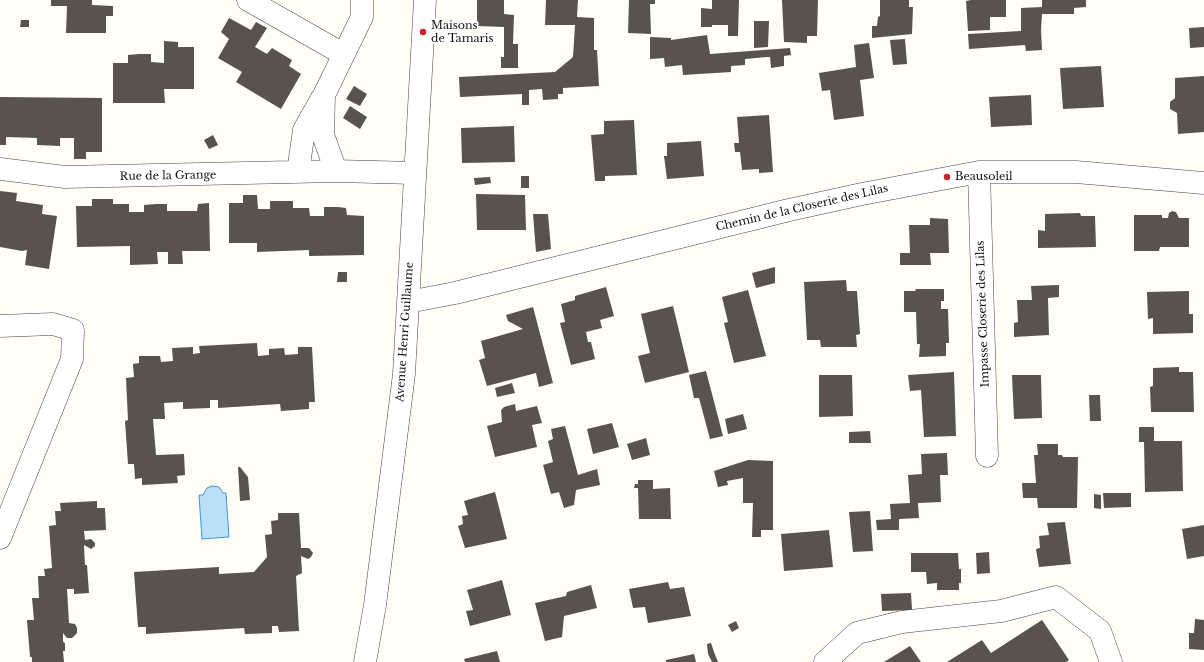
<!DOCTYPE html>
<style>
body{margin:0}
canvas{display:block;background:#fffdf5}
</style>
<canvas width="1204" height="662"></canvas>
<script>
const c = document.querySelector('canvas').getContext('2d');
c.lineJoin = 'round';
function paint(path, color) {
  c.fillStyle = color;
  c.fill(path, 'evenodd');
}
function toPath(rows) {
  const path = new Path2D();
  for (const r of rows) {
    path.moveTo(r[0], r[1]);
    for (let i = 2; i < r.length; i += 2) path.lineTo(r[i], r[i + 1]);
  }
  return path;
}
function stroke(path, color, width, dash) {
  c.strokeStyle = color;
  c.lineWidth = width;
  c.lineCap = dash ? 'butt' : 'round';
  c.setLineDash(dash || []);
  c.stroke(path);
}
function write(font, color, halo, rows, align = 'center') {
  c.font = font + ' "Libre Baskerville",serif';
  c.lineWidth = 4;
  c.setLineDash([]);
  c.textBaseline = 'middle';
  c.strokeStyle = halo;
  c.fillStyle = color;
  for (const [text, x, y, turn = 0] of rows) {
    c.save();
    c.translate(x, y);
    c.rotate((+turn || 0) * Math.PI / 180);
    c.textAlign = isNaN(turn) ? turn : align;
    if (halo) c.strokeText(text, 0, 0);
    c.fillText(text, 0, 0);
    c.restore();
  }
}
const water = toPath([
 [212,486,219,487,223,493,226,493,229,537,202,539,199,495,203,495,207,488,212,486]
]);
const building = toPath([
 [51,0,92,0,92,5,113,6,113,16,106,16,106,33,66,33,67,6,51,6],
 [477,0,504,0,504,14,514,15,513,44,518,44,518,68,501,68,501,57,504,57,504,27,477,26],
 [546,0,578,0,577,17,594,18,594,50,597,50,599,86,563,88,563,94,558,94,558,99,543,100,542,89,529,90,529,105,522,105,522,94,460,97,459,77,555,72,573,57,575,25,545,25],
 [629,0,655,0,655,4,650,4,651,34,628,33],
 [712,0,739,0,738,36,728,36,728,25,712,25,712,27,701,27,701,8,712,9],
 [782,0,818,0,817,36,807,36,807,43,784,42],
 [880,0,909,0,909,7,913,7,912,34,872,38,872,26,877,26,878,17,880,16],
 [971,0,1006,0,1006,17,990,17,990,30,968,31,966,1],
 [1042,0,1086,0,1086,7,1074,8,1074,14,1042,14,1041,30,1042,50,1026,51,1025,45,969,49,968,34,1021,31,1021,8,1042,7],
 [229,18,251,30,256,22,267,28,255,47,267,54,272,48,292,60,289,66,301,74,281,109,236,82,242,72,218,58,229,39,221,32],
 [21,20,29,20,29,27,20,27],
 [754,21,769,21,768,47,754,48],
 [1204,27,1204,47,1190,48,1189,28],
 [707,35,710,54,790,48,791,55,784,56,784,66,771,68,770,57,767,57,745,59,745,65,731,66,731,72,683,75,682,65,665,67,664,58,650,59,650,37,671,38,671,40],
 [905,39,907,64,893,65,890,40],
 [164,41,178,42,178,47,194,47,194,89,164,89,165,103,113,103,113,63,128,63,128,55,139,54,151,54,151,62,164,63],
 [869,43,874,78,860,80,864,116,834,120,830,90,822,91,819,73,856,67,854,45],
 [1101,66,1104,107,1063,109,1060,68],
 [1204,76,1204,132,1178,134,1177,113,1170,109,1170,102,1175,98,1175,78],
 [354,86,367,94,360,106,346,99],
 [1031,95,1032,125,991,127,989,97],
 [0,97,102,98,102,152,86,152,86,159,74,159,74,138,60,138,60,146,37,145,37,138,6,137,6,145,0,145],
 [350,106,367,117,360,129,343,118],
 [769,115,773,172,759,173,759,169,742,170,740,152,735,152,734,143,739,143,737,117],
 [634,120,637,175,605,176,605,181,595,181,591,135,604,134,604,121],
 [514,126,515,162,462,163,461,128],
 [213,135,218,145,209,149,204,140],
 [701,141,704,176,667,179,664,156,667,156,667,143],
 [521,176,529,176,529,188,521,188],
 [490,177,491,183,475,185,474,178],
 [0,191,17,193,16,201,43,205,42,214,57,216,49,269,25,265,27,250,22,251,0,247],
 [476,194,525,195,526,230,477,230],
 [243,195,257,195,258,209,270,209,270,201,293,201,293,208,309,208,310,216,324,216,324,207,338,207,346,208,347,215,364,216,364,255,309,256,309,250,257,252,257,243,229,243,229,203,243,203],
 [92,199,113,199,113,204,129,204,129,212,144,212,144,205,156,204,167,204,167,211,197,211,198,204,209,203,210,251,182,251,183,264,168,264,168,252,157,252,158,264,130,265,130,246,77,247,76,206,92,206],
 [1172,211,1176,212,1179,218,1189,218,1189,247,1160,247,1159,251,1134,251,1134,215,1162,215,1162,218,1168,218,1169,213],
 [1080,213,1081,216,1095,216,1096,247,1038,248,1038,230,1045,231,1045,214],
 [533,214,548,214,551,249,536,252],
 [930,218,948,219,949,253,930,253,931,265,900,265,900,253,910,253,909,225,930,225],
 [775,267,775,283,756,288,752,273],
 [338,272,347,272,347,282,337,282],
 [846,280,847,291,857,291,860,334,856,335,857,347,821,347,820,340,807,340,804,282],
 [1059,285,1059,297,1048,298,1049,335,1014,337,1014,323,1018,322,1017,300,1032,300,1031,286],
 [606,287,614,316,600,320,602,328,586,332,588,342,591,342,595,359,571,365,560,323,565,322,561,304,575,300,575,296],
 [916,289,944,289,944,301,941,301,941,309,948,309,949,343,946,343,946,356,919,357,920,344,917,344,916,312,904,312,904,291,915,291],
 [748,290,766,356,734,363,724,323,728,322,722,297],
 [1189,291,1189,314,1193,314,1193,333,1153,334,1153,318,1148,319,1147,292],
 [673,306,689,372,645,383,638,356,650,353,641,314],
 [533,307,553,383,539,387,536,373,487,386,479,360,485,358,481,341,523,329,508,321,506,315],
 [257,343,258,356,269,355,269,349,284,348,285,355,298,354,298,347,312,347,315,402,309,402,309,409,281,411,280,404,218,408,218,400,210,400,210,408,183,409,183,402,164,403,165,419,153,419,156,455,184,454,185,475,177,476,178,483,142,485,142,478,135,479,134,464,128,464,125,421,128,420,126,378,134,377,133,364,139,363,139,356,160,356,161,362,173,361,172,348,193,347,193,354,200,353,199,346],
 [1179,367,1179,372,1193,372,1194,412,1151,412,1150,387,1153,386,1153,368],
 [706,371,723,436,710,439,699,398,694,398,689,375],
 [954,372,956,436,924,437,921,390,910,391,908,375],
 [819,375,852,375,853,416,819,417],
 [1012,375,1041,375,1042,418,1014,419],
 [512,383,515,393,497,397,495,388],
 [1089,395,1100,395,1101,421,1090,421],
 [515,404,516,411,537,406,542,423,532,425,537,447,495,457,487,426,502,422,501,410,504,407],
 [743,414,747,429,728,434,725,419],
 [612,423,619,447,593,454,587,429],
 [565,426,578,475,597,469,600,485,576,490,574,505,564,508,559,492,551,494,543,465,553,462,548,441,553,439,551,429],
 [1139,427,1154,427,1154,441,1182,441,1183,491,1145,492,1144,442,1139,442],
 [870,431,871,443,849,443,849,432],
 [646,438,650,455,632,460,627,444],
 [1037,444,1058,444,1058,455,1062,455,1063,457,1078,457,1077,508,1038,508,1037,498,1023,498,1022,483,1036,483,1034,455,1038,455],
 [947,453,948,475,940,475,941,502,918,503,919,518,899,519,899,530,877,530,876,520,891,519,890,504,910,503,908,475,922,474,921,454],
 [748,460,773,461,773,530,761,530,761,537,752,537,753,503,743,503,743,478,727,481,728,485,718,487,714,471],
 [238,467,240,467,248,477,250,500,240,501],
 [638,480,653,480,653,489,670,488,671,519,639,519,638,488,634,488,635,484,638,484],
 [495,492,507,539,465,548,458,526,463,524,462,516,468,515,464,501],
 [1103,493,1131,493,1131,507,1104,508],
 [1094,494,1101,495,1101,509,1094,508],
 [97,501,97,508,105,508,106,530,84,531,85,540,91,539,95,543,95,546,91,549,84,545,84,547,85,565,87,565,89,593,74,594,74,589,67,589,69,623,75,624,77,628,77,633,72,638,67,638,63,633,63,642,65,643,65,651,63,651,64,662,32,662,32,657,30,657,27,620,34,620,32,598,39,598,38,576,45,576,44,569,52,568,49,526,56,525,55,511,61,511,60,503],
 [870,511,873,551,853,552,849,512],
 [278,513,299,513,301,548,309,548,313,553,311,557,308,559,301,556,302,573,296,576,299,631,279,632,278,626,272,626,272,633,245,634,244,628,146,634,146,627,138,627,134,572,219,567,219,574,254,572,267,557,265,535,272,534,271,521,278,520],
 [1065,522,1071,564,1039,567,1036,549,1040,548,1039,536,1049,535,1047,523],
 [1204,525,1204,556,1187,559,1182,529],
 [829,530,833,567,784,571,781,534],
 [989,552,990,573,977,574,976,553],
 [911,553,958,553,959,569,961,569,961,583,959,583,959,590,937,590,937,583,927,584,926,572,911,572],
 [502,580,511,615,470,626,466,611,473,610,467,590],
 [668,582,670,589,684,587,691,616,648,623,645,607,633,608,629,589],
 [591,585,597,608,564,616,562,637,545,641,535,603,566,596,567,592],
 [911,593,912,610,882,611,881,594],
 [1195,619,1204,620,1204,650,1189,649,1189,633,1194,633],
 [1042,620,1069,660,1066,662,947,662,982,640,991,653],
 [736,621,739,628,732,632,728,625],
 [711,643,714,652,718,662,712,662,708,654,707,644],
 [910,646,921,662,884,662],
 [497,651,500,662,465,662,464,659],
 [694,654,696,662,666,662,666,660]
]);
const minor = toPath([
 [248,0,343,54],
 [0,169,65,177,336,171,415,173],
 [336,171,323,135,324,95,362,17,362,0],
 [298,172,304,130,322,98],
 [979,172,987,456],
 [408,302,455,293,789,210,862,194,979,172,1076,172,1204,183],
 [0,326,53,324,73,330,72,359,0,538],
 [365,662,375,605,404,374,425,0],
 [825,662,857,633,902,622,1001,611,1056,597,1100,631,1111,662]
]);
const markers = [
 [423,32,4,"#c4262e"],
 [947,177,4,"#c4262e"]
];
const poiNames = [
 ["Maisons",431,26],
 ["de Tamaris",431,39],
 ["Beausoleil",955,177]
];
const streetNames = [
 ["Rue de la Grange",168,176,-1],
 ["Chemin de la Closerie des Lilas",802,208,-13],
 ["Impasse Closerie des Lilas",983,314,-92],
 ["Avenue Henri Guillaume",405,332,-86]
];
paint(water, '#b9e0f7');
stroke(water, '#3f96cf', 1);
paint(building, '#5a524d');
stroke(minor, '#444', 23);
stroke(minor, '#fff', 22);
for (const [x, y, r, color] of markers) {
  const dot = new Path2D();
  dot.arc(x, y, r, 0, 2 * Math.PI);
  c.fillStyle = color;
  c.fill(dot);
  stroke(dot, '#fff', 1.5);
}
write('11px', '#111', '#fff', poiNames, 'left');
write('11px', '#111', '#fff', streetNames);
</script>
